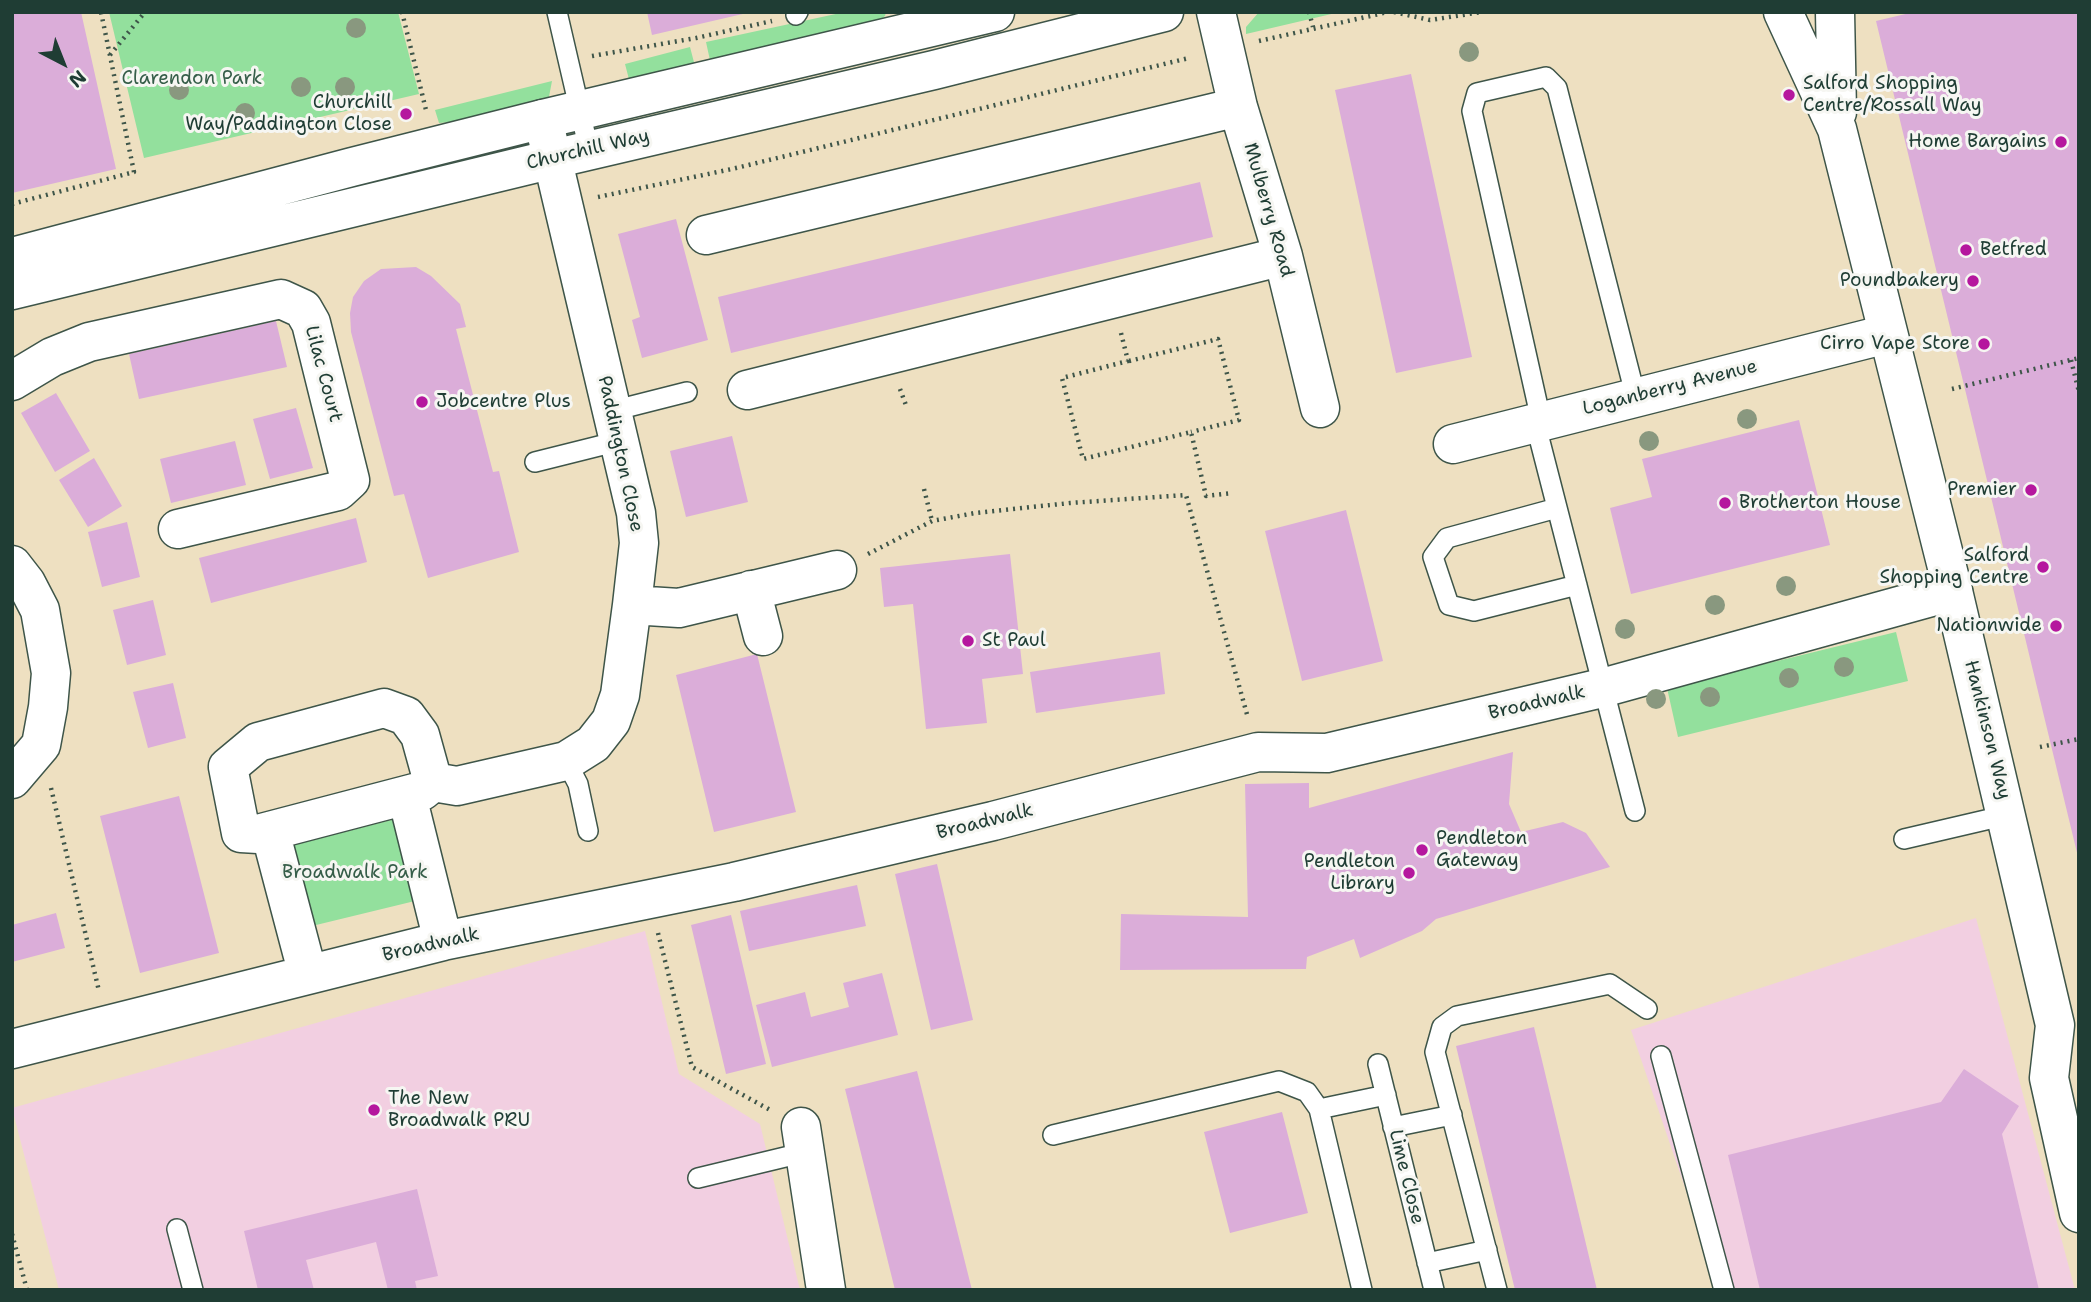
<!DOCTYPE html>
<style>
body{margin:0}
#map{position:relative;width:2091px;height:1302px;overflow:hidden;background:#eee0c1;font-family:"Shantell Sans",sans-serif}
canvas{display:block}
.frame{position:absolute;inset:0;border:14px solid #1f3d34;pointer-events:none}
.north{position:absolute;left:28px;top:28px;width:70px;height:70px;-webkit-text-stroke:5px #f6f6f2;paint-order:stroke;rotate:138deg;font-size:19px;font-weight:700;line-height:28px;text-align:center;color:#1f3d34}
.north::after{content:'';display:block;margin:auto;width:24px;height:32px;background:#1f3d34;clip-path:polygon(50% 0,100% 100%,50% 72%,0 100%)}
</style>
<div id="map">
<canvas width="2091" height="1302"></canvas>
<div class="frame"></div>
<div class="north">N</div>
</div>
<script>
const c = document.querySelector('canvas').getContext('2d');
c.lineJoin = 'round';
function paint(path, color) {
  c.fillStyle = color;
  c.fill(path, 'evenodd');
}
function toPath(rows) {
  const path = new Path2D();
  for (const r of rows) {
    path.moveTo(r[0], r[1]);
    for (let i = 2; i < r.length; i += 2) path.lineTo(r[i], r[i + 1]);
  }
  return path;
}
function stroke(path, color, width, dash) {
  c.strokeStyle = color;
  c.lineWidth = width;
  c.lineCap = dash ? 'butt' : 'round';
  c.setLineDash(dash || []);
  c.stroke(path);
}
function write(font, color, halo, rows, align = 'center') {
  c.font = font + ' "Shantell Sans",sans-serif';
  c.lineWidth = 6;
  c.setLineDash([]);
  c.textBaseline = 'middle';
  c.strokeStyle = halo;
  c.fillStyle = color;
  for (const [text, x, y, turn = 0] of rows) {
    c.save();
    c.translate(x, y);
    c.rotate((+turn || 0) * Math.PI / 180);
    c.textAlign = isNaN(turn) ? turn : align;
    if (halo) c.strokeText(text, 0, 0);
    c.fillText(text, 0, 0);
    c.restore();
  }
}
const built = toPath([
 [1976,918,2075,1290,1720,1290,1631,1030],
 [645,931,679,1074,760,1124,800,1290,59,1290,12,1108]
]);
const green = toPath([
 [109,12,398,12,419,94,144,158],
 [845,12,886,12,885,16,867,33,711,65,706,42],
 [1259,12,1340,12,1246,34,1246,27],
 [690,47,696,70,631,87,625,64],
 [552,81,548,102,528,116,439,123,435,110],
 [1896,632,1908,681,1678,737,1667,688],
 [395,819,419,900,312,926,290,846]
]);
const building = toPath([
 [12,12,81,12,116,169,12,193],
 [647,12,747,12,747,13,652,35],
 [1914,12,2079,12,2079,861,1876,21],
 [1411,74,1472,357,1396,373,1335,90],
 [1200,182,1213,237,731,353,718,297],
 [676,219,708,340,642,358,632,320,640,317,618,234],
 [416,267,431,276,460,304,466,327,456,329,493,472,499,471,519,552,428,578,404,494,394,496,351,332,350,313,353,297,364,281,381,269],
 [276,321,287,367,139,399,129,354],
 [56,393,90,451,55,472,21,413],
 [296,408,313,468,270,479,253,419],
 [1799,420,1830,545,1631,594,1610,508,1652,497,1642,459],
 [732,436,748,502,686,517,670,451],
 [235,441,246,485,171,503,160,459],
 [94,458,122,506,88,527,59,480],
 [1346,510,1383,661,1302,681,1265,531],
 [356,518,367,562,211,603,199,558],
 [127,522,140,577,102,587,88,532],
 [1010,554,1023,674,982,679,987,723,926,729,913,604,884,607,880,568],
 [153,600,166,655,127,665,113,610],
 [1160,652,1165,694,1036,713,1030,672],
 [757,654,796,812,714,832,676,675],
 [173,683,186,738,148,748,133,692],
 [1513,752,1509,804,1521,832,1563,822,1586,833,1610,867,1436,919,1422,931,1360,958,1354,939,1307,957,1306,969,1120,970,1121,914,1248,917,1245,784,1309,783,1309,808],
 [179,796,219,953,140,973,100,816],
 [937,864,973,1020,931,1030,895,874],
 [857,885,866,926,749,951,740,911],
 [56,913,65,948,12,962,12,925],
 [731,915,766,1064,726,1074,691,925],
 [882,973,898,1035,772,1067,756,1005,805,992,811,1017,849,1007,843,983],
 [1534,1027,1597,1290,1515,1290,1456,1046],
 [1964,1069,2019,1106,2002,1134,2039,1290,1760,1290,1728,1155,1941,1102],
 [917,1071,972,1290,895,1290,845,1089],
 [1282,1112,1308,1213,1230,1233,1204,1132],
 [417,1189,438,1276,415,1281,417,1290,388,1290,376,1242,306,1260,314,1290,258,1290,244,1231]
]);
const path = toPath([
 [402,12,426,110],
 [1309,12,1313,27],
 [1394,12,1430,20,1482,12],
 [1259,41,1388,12],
 [110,55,145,12],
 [592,56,696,38,772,21],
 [598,197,732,169,1189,58],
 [12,204,134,172,101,12],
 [1121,333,1128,361,1062,378,1083,459,1191,432,1206,496,1232,493],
 [2071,360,2079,392],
 [1129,361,1218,339,1239,420,1191,432],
 [900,389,907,408],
 [1952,389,2079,358],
 [924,489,932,521],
 [868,554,932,521,975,513,1070,503,1186,495,1248,718],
 [2040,747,2079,739],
 [51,788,99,991],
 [658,933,692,1067,772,1111],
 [12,1234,27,1290]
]);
const lane = toPath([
 [557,12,589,150],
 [796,15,798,12],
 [612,411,687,392],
 [1541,420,1472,111,1477,93,1546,77,1557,88,1636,398],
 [1535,422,1635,811],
 [535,462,619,441],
 [1557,508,1447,538,1433,557,1449,605,1474,611,1577,585],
 [566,761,578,784,588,831],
 [1904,839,2007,815],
 [1661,1056,1724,1290],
 [1378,1064,1434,1290],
 [1319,1109,1386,1095],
 [1393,1127,1452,1115],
 [1053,1135,1279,1081,1307,1092,1319,1109,1362,1290],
 [698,1178,806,1152],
 [177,1229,193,1290],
 [1427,1263,1487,1250],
 [1497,1290,1435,1052,1442,1027,1457,1016,1610,984,1647,1009]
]);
const street = toPath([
 [1216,12,1238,107,1283,256,1320,408],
 [706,235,1238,107],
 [12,381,52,357,89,342,281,299,303,309,311,323,350,480,338,491,178,529],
 [747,390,1283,256],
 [1453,444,1887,334],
 [12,565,26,583,40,610,51,673,48,707,41,745,12,779],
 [751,590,763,636],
 [632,605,679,608,837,570],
 [433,782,422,791,258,834,241,833,228,767,258,742,384,708,406,716,420,735,433,782,457,786,566,761,593,744,611,721,620,695,632,605,639,543,636,513,543,119],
 [407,796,443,941],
 [270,831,308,975],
 [12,1049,443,941,734,882,993,821,1258,752,1327,753,1602,688,1953,591],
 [801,1127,826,1290]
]);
const secondary = toPath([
 [1783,12,1837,129,1953,591,2055,1025,2049,1078,2079,1213],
 [1835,12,1837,112],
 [12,257,352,167,543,119,995,12],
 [12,290,553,159,934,70,1164,12]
]);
const trees = [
 [356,28],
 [1469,52],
 [301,87],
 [345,87],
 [179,90],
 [245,113],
 [1747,419],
 [1649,441],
 [1786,586],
 [1715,605],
 [1625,629],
 [1844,667],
 [1789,678],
 [1710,697],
 [1656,699]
];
const markers = [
 [1789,95,7,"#b5179e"],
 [406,114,7,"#b5179e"],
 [2061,142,7,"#b5179e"],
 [1966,250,7,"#b5179e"],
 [1973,281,7,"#b5179e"],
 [1984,344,7,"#b5179e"],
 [422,402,7,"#b5179e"],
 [2031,490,7,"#b5179e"],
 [1725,503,7,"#b5179e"],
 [2043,567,7,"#b5179e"],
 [2056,626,7,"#b5179e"],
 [968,641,7,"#b5179e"],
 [1422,850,7,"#b5179e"],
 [1409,873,7,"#b5179e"],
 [374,1110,7,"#b5179e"]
];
const parkNames = [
 ["Clarendon Park",192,79],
 ["Broadwalk Park",355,873]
];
const poiNames = [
 ["Salford Shopping",1803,84,"left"],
 ["Centre/Rossall Way",1803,106,"left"],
 ["Churchill",392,103],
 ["Way/Paddington Close",392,125],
 ["Home Bargains",2047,142],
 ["Betfred",1980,250,"left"],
 ["Poundbakery",1959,281],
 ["Cirro Vape Store",1970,344],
 ["Jobcentre Plus",436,402,"left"],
 ["Premier",2017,490],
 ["Brotherton House",1739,503,"left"],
 ["Salford",2029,556],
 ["Shopping Centre",2029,578],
 ["Nationwide",2042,626],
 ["St Paul",982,641,"left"],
 ["Pendleton",1436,839,"left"],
 ["Gateway",1436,861,"left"],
 ["Pendleton",1395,862],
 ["Library",1395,884],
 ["The New",388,1099,"left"],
 ["Broadwalk PRU",388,1121,"left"]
];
const streetNames = [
 ["Churchill Way",588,150,-13],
 ["Mulberry Road",1268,210,74],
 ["Lilac Court",323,374,75],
 ["Loganberry Avenue",1670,388,-14],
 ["Paddington Close",620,454,78],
 ["Broadwalk",1537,703,-13],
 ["Hankinson Way",1987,730,76],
 ["Broadwalk",985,822,-14],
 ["Broadwalk",431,945,-13],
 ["Lime Close",1406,1177,76]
];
paint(built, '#f2cfe1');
paint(green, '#93e09d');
paint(building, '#dbadd9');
stroke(lane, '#3e5549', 22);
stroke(street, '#3e5549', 41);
stroke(secondary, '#3e5549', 41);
stroke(path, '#3e5549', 4.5, [2, 5]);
stroke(lane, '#fff', 19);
stroke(street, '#fff', 38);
stroke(secondary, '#fff', 38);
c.fillStyle = '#89987f';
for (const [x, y] of trees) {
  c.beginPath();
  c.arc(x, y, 10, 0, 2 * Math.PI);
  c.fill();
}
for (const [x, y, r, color] of markers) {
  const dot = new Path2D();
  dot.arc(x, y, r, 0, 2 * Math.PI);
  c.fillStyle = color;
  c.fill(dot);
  stroke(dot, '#f6f6f2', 2.5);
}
write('19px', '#365e49', '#f6f6f2', parkNames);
write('19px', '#1f3d34', '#f6f6f2', poiNames, 'right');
write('19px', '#1f3d34', '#f6f6f2', streetNames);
</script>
